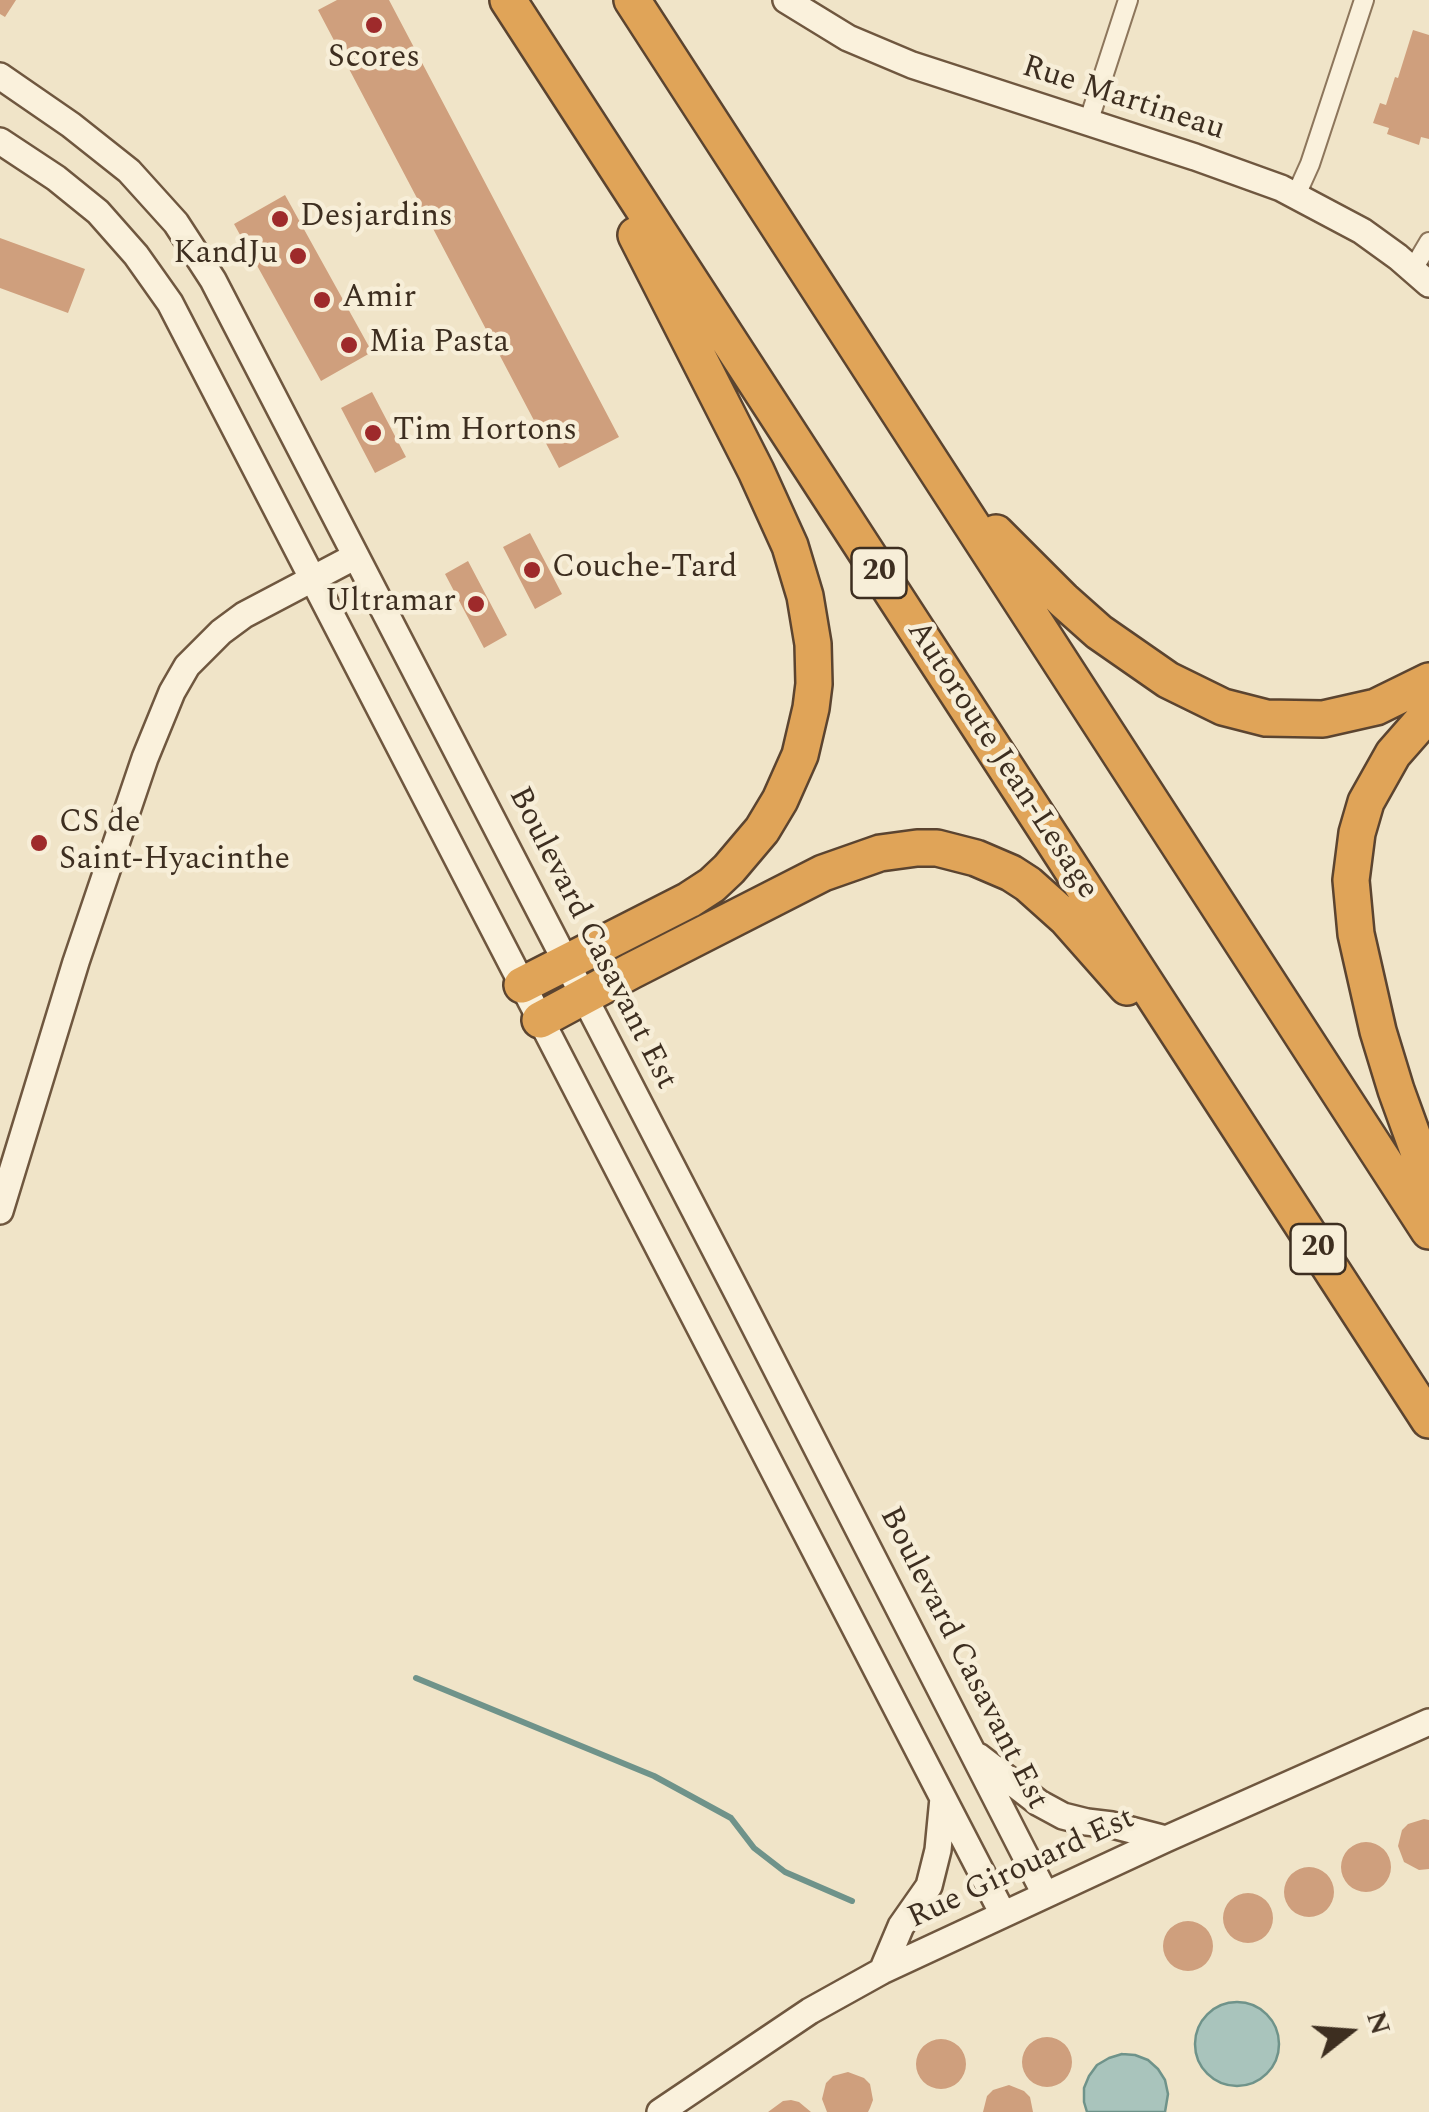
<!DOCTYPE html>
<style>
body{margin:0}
#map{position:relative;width:1429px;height:2112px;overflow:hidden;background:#f0e4c8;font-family:Spectral,serif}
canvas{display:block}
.north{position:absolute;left:1299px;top:1982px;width:100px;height:100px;-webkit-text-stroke:8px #f7eed8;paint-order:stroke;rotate:73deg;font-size:28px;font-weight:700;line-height:40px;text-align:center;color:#3d2e20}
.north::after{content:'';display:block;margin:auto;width:35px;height:45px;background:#3d2e20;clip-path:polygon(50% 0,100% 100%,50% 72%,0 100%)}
</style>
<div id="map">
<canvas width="1429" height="2112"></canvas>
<div class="north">N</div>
</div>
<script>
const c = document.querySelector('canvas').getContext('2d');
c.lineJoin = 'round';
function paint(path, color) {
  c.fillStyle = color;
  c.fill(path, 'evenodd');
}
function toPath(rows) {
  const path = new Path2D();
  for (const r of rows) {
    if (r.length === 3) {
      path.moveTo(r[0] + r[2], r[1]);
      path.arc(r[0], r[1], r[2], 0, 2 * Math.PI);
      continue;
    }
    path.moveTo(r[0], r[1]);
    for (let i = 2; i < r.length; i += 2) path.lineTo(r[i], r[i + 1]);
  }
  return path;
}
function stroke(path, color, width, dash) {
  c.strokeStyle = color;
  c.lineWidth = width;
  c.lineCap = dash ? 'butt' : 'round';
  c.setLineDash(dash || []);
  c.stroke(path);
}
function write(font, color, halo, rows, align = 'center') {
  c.font = font + ' Spectral,serif';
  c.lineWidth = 9;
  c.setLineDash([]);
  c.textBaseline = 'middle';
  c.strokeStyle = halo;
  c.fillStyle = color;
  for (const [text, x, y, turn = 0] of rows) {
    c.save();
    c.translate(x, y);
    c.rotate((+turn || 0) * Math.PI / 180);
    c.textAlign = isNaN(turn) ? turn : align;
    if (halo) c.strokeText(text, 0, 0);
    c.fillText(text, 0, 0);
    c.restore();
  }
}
const water = toPath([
 [1237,2044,42],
 [1122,2054,1135,2055,1148,2060,1158,2069,1165,2080,1168,2094,1165,2112,1087,2112,1084,2102,1084,2088,1089,2076,1097,2065,1109,2058,1122,2054]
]);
const stream = toPath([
 [416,1678,654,1776,731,1818,754,1848,785,1872,852,1901]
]);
const building = toPath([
 [0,0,16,0,5,17,0,14],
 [337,0,389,0,619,437,559,468,318,10],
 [1413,30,1429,35,1429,139,1421,137,1419,145,1387,134,1389,128,1373,123,1380,103,1386,105,1395,77,1398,78],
 [285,195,372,352,321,381,234,224],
 [0,238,85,269,68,313,0,288],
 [372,392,406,457,375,473,341,408],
 [530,533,562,594,535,609,503,547],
 [468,561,507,635,484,648,445,574],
 [1424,1819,1429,1820,1429,1869,1419,1870,1404,1862,1398,1846,1402,1830,1408,1824],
 [1366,1867,25],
 [1309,1892,25],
 [1248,1918,25],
 [1188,1946,25],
 [1047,2062,25],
 [941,2064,25],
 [848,2072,864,2078,870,2084,873,2100,870,2108,868,2112,827,2112,822,2099,826,2083,833,2076],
 [1009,2085,1024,2091,1030,2097,1033,2112,983,2112,987,2096,993,2090],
 [791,2100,799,2102,811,2112,768,2112,783,2101]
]);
const street = toPath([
 [1088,123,1128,0],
 [1296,195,1310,164,1364,0],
 [1413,269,1429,242]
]);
const secondary = toPath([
 [786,0,848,38,912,65,1195,157,1281,188,1362,231,1398,257,1429,284],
 [0,76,71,125,129,171,176,223,213,280,739,1296,1045,1894],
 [0,141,56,178,98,212,136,255,170,303,1003,1914],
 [0,1211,76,962,145,758,172,692,187,666,221,632,244,615,356,556],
 [978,1756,1039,1803,1063,1816,1087,1822,1112,1825,1166,1839],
 [882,1971,901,1926,929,1886,938,1850,943,1798],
 [660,2112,810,2011,882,1971,1166,1839,1429,1722]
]);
const highway = toPath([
 [508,0,1429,1420],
 [632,0,1429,1231],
 [996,533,1063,600,1099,632,1168,680,1223,707,1266,718,1323,719,1376,707,1429,681],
 [1429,713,1393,754,1366,802,1357,833,1351,880,1356,934,1378,1031,1396,1090,1429,1181],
 [522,985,689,900,712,885,729,869,762,830,780,800,800,755,811,708,814,684,813,644,805,596,790,546,756,471,636,235],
 [540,1020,631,971,823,873,880,853,917,848,937,848,976,858,1011,873,1028,884,1066,918,1127,987]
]);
const markers = [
 [374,25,10,"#9e2a2b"],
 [280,219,10,"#9e2a2b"],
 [298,256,10,"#9e2a2b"],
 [322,300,10,"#9e2a2b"],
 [349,345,10,"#9e2a2b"],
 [373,433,10,"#9e2a2b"],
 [532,570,10,"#9e2a2b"],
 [476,604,10,"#9e2a2b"],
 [39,843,10,"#9e2a2b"]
];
const shields = [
 [879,573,55],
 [1318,1249,55]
];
const shieldNames = [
 ["20",879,573],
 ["20",1318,1249]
];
const poiNames = [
 ["Scores",374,60,"center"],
 ["Desjardins",300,219],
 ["KandJu",278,256,"right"],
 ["Amir",342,300],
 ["Mia Pasta",369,345],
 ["Tim Hortons",393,433],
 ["Couche-Tard",552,570],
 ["Ultramar",456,604,"right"],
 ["CS de",59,825],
 ["Saint-Hyacinthe",59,862]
];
const streetNames = [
 ["Rue Martineau",1123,100,18],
 ["Autoroute Jean-Lesage",1001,761,57],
 ["Boulevard Casavant Est",591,939,63],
 ["Boulevard Casavant Est",962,1659,63],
 ["Rue Girouard Est",1022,1870,-25]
];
paint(water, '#a9c4bc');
stroke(water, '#6f938a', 2.5);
stroke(stream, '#6f938a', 6);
paint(building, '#cf9f7d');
stroke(street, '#8d765c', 22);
stroke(secondary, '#6f573f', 30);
stroke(highway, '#5b4430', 40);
stroke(street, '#faf1dc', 18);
stroke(secondary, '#faf1dc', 25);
stroke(highway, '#e0a458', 35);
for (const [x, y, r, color] of markers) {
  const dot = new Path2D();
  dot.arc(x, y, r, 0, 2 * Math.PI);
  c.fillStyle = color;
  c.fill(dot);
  stroke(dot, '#f7eed8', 4);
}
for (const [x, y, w] of shields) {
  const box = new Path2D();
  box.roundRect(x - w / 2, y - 25, w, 50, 8);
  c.fillStyle = '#f7eed8';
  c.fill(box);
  stroke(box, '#3d2e20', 2.5);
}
write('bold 30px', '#3d2e20', null, shieldNames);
write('32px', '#3d2e20', '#f7eed8', poiNames, 'left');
write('32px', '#3d2e20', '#f7eed8', streetNames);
</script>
